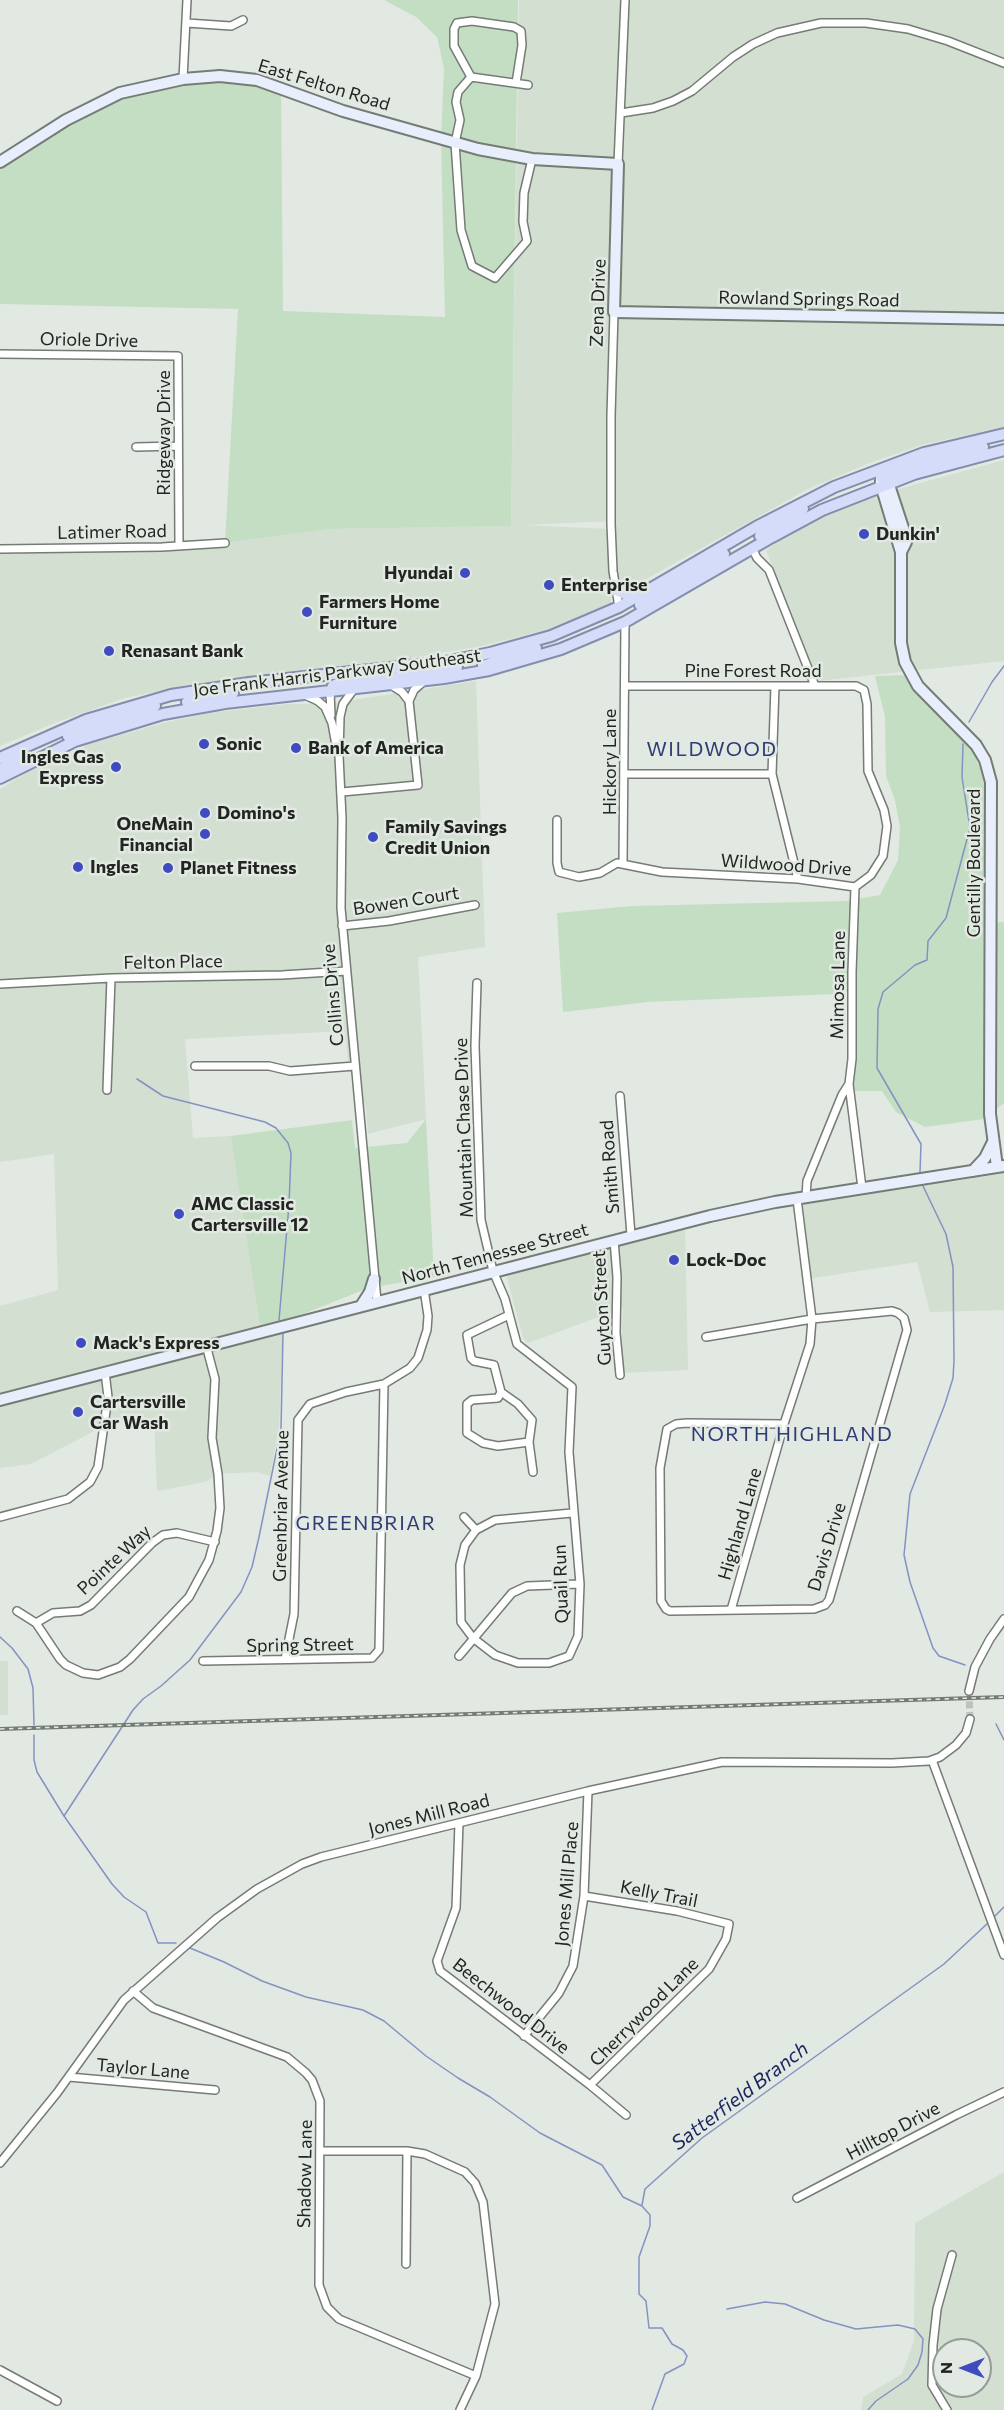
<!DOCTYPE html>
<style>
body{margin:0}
#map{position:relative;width:1004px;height:2410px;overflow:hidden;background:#e2e9e2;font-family:Commissioner,sans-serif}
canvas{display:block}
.north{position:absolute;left:932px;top:2338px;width:60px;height:60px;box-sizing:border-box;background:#e2e9e2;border:2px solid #959b95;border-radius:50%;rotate:270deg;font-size:16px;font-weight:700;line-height:24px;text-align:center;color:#222522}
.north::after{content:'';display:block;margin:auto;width:21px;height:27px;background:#3e4cc0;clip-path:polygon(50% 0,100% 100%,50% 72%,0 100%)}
</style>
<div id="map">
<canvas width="1004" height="2410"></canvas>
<div class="north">N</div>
</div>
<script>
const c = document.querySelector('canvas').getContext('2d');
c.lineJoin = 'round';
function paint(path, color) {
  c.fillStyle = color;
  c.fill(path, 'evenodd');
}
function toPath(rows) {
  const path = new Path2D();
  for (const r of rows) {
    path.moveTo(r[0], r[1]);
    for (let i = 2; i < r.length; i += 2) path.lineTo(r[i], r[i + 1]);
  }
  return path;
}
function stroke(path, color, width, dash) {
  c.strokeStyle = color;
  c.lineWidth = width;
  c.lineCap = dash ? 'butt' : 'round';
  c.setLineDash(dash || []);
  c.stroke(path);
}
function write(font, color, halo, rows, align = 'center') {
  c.font = font + ' Commissioner,sans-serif';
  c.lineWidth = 5;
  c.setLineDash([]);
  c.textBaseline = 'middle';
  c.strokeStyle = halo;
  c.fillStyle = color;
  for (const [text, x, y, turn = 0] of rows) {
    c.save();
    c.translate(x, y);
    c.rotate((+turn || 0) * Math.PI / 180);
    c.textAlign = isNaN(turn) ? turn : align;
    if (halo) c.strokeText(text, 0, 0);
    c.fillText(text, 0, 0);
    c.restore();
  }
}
const built = toPath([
 [519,0,1004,0,1004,427,921,445,867,464,808,489,630,588,622,587,616,568,615,521,522,525,609,529,611,603,550,629,482,646,411,658,192,684,125,698,57,722,0,746,0,553,225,543,329,529,511,526],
 [1004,460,1004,661,817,681,766,550,822,510],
 [476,681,485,947,418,957,426,1119,368,1134,366,1108,348,1062,345,1031,185,1039,193,1138,231,1136,268,1329,283,1325,279,1428,270,1476,257,1472,218,1474,205,1482,157,1491,154,1420,104,1423,104,1426,31,1464,0,1468,0,1306,58,1290,54,1154,0,1162,0,789,23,775,90,744,163,723,210,713,287,704,327,704],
 [1004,1171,1004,1310,930,1312,917,1262,807,1279,797,1199,932,1177,953,1182],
 [685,1221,688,1370,620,1373,623,1308,528,1343,523,1338,507,1278,508,1267,569,1251,621,1245],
 [0,1661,8,1661,8,1715,0,1715],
 [1004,2172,1004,2410,861,2410,863,2397,902,2374,914,2341,915,2223],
 [944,2350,980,2350,980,2386,944,2386]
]);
const green = toPath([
 [384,0,518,0,511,526,329,529,225,543,238,309,0,304,0,162,66,126,141,89,183,79,254,81,281,89,283,311,445,317,441,139,444,69,437,37,416,17],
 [907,675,916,689,972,749,983,775,985,799,984,923,1004,922,1004,1103,984,1119,925,1127,896,1112,882,1091,852,1091,852,990,836,994,648,1002,563,1012,557,913,631,906,846,901,880,895,898,860,900,828,895,800,886,776,885,717,875,676],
 [426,1119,434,1277,368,1288,261,1331,231,1136,352,1120,355,1148,407,1143]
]);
const stream = toPath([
 [969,722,992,682,1004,666],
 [137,1079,163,1096,265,1122,276,1128,288,1143,291,1153,289,1205,279,1320],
 [920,1172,921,1144,877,1068,878,1009,883,992,915,965,927,960,928,941,946,918,970,828,962,777,963,744],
 [923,1186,946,1234,953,1267,954,1361,953,1378,945,1404,910,1494,904,1555,910,1582,933,1648,939,1656,965,1665],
 [0,1637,12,1648,28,1669,33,1688,34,1725],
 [996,1724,1004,1740],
 [34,1735,34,1760,37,1772,64,1816,112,1884,124,1897,146,1912,158,1943,176,1943],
 [64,1816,133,1710,143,1699,161,1686,190,1660,241,1592,252,1567,259,1537,281,1429,283,1333],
 [994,1917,1004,1907],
 [190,1948,224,1962,262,1981,306,1997,363,2010,384,2021,426,2056,458,2078,490,2097,540,2133,602,2165,623,2197,642,2206,650,2215,650,2226,639,2257,639,2294,646,2301,649,2328,662,2328,672,2344,683,2350,687,2356,684,2364,665,2374,652,2410],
 [642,2205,645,2189,702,2138,944,1964,988,1923],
 [727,2309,765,2302,785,2304,824,2320,856,2329,898,2325,915,2329,923,2339,922,2352,918,2365,908,2379,876,2401,868,2410]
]);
const streetTunnel = toPath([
 [969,1691,970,1719]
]);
const street = toPath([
 [187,23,231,26,243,20],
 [471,77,528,85],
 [183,79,187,0],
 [516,83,522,45,521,31,514,27,472,21,457,23,454,29,454,46,471,77,458,92,456,102,460,120,455,143,461,230,472,266,495,278,527,241,523,222,524,193,532,159],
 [621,113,653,108,673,101,692,91,733,57,753,44,777,33,821,23,866,23,908,29,948,41,1004,63],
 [618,164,625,0],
 [614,312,611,416,611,524,613,571,619,607],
 [0,354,178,356,179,545],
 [136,447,178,446],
 [752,548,757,558,769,570,815,686],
 [0,549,162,547,225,543],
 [775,686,772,774,798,879],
 [354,689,343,704,340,717,339,756,342,818,341,908,377,1301],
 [330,692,331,715],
 [305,695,318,701,325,707,332,723,336,745],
 [409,701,414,690,423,682],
 [625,774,772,774],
 [342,792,418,785,409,701,402,692,391,685],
 [557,820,557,863,559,872,579,877,600,873,617,863,662,872,798,879,855,887,871,875,883,856,887,826,884,810,868,771,867,704,864,690,856,686,625,686],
 [623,864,625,622],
 [855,887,852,972,852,1059,849,1084,862,1188],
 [342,926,389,921,475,905],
 [477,983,475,1046,481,1220,493,1271,505,1299,517,1344,572,1387,569,1452,580,1584,578,1636,569,1656,549,1663,518,1663,495,1655,473,1638,461,1622,460,1565,465,1545,476,1530,495,1520,572,1513],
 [0,984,111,978,282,975,346,971],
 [195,1066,269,1066,290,1071,355,1066],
 [107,1090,111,978],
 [620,1096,631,1235],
 [806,1197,807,1181,842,1095,849,1084],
 [614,1240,617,1277,616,1333,620,1375],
 [706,1337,812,1319,892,1311,898,1313,904,1318,907,1330,829,1600,825,1605,814,1609,670,1611,666,1609,661,1601,660,1468,667,1429,676,1424,687,1423,784,1424],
 [501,1392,518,1404,532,1420,529,1442,498,1446,483,1443,467,1433,467,1404,472,1400,498,1398,501,1392,494,1365,474,1361,471,1358,467,1335,509,1315],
 [529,1442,533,1472],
 [0,1517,68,1499,90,1482,98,1467,108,1397,105,1372],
 [464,1517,476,1530],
 [731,1610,784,1424,810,1344,812,1319,797,1199],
 [17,1611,36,1623,60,1659,66,1665,83,1673,98,1675,120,1667,130,1659,189,1597,209,1560,217,1531,220,1508,218,1474,212,1438,215,1379,206,1345],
 [36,1623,53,1613,80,1611,91,1605,152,1543,163,1535,177,1533,215,1542],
 [459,1656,512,1593,527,1586,580,1584],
 [285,1659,294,1614,298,1420,310,1404,346,1392,384,1384,410,1368,418,1358,427,1330,428,1316,424,1289],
 [203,1661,372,1658,379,1650,384,1384],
 [969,1691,975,1667,990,1639,1004,1619],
 [932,1760,1004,1955],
 [459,1823,456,1908,437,1961,440,1971,590,2085,626,2115],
 [584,1896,677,1911,729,1924,726,1939,709,1969,590,2085],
 [133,1991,153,2008,287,2057,306,2073,312,2080,320,2101,319,2285,327,2307,339,2319,476,2376],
 [524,2036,559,1993,573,1966,584,1896,588,1791],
 [69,2077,215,2090],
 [320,2151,407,2151,425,2154,465,2172,475,2183,483,2202,495,2304,476,2376,460,2410],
 [0,2163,57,2093,124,2000,217,1918,257,1889,302,1864,321,1857,588,1791,722,1762,892,1763,929,1761,940,1757,956,1745,966,1733,970,1719],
 [797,2198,956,2115,1004,2092],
 [406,2264,407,2151],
 [0,2370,57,2401],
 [947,2410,932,2385,933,2345,937,2309,952,2255]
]);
const secondary = toPath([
 [0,162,66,120,120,93,183,79,220,76,257,80,343,111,478,149,532,159,618,164,614,312,1004,319],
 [886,476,905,534,906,542,901,552],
 [881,480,881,485,901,552,901,643,905,662,918,686,976,745,985,760,991,782,990,1114,997,1167],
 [973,1171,985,1158,993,1142],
 [361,1306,370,1292,374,1279],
 [0,1400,710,1216,775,1202,1004,1166]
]);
const primary = toPath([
 [881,477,929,461,983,447],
 [760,536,803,509],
 [616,590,625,594,639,596],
 [640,605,724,554],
 [483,666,536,648],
 [330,692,333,686,337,684,418,675,457,667],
 [187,702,233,693],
 [68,736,155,706],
 [0,758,86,720,171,695,249,683,445,662,490,653,551,636,619,607,756,527,834,487,924,453,1004,434],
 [0,769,24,757],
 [0,778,75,741,163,714,225,703,444,678,489,670,561,649,625,622,772,537,822,510,914,474,1004,450]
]);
const rail = toPath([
 [0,1729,1004,1697]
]);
const markers = [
 [864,534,6,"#3e4cc0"],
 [465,573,6,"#3e4cc0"],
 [549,585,6,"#3e4cc0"],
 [307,612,6,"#3e4cc0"],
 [109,651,6,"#3e4cc0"],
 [204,744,6,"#3e4cc0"],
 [296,748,6,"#3e4cc0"],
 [116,767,6,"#3e4cc0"],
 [205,813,6,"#3e4cc0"],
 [205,834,6,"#3e4cc0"],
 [373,837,6,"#3e4cc0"],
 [78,867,6,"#3e4cc0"],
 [168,868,6,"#3e4cc0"],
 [179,1214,6,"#3e4cc0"],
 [674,1260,6,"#3e4cc0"],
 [81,1343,6,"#3e4cc0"],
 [78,1412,6,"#3e4cc0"]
];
const streetNames = [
 ["East Felton Road",324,85,17],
 ["Rowland Springs Road",809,299,1],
 ["Zena Drive",598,303,-88],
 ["Oriole Drive",89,340,1],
 ["Ridgeway Drive",164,433,-90],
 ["Latimer Road",112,532,-1],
 ["Pine Forest Road",753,671],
 ["Joe Frank Harris Parkway Southeast",337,673,-7],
 ["Hickory Lane",610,762,-90],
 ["Gentilly Boulevard",974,863,-90],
 ["Wildwood Drive",786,865,4],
 ["Bowen Court",406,901,-9],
 ["Felton Place",173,962,-1],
 ["Mimosa Lane",838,985,-89],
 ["Collins Drive",333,995,-95],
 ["Mountain Chase Drive",464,1128,-92],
 ["Smith Road",610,1167,-94],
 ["North Tennessee Street",495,1254,-15],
 ["Guyton Street",602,1308,-93],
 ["Greenbriar Avenue",281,1506,-89],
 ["Highland Lane",740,1524,-74],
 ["Davis Drive",827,1547,-73],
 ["Pointe Way",114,1560,-43],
 ["Quail Run",561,1584,-92],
 ["Spring Street",300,1645,-1],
 ["Jones Mill Road",429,1815,-14],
 ["Jones Mill Place",567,1884,-85],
 ["Kelly Trail",659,1894,11],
 ["Beechwood Drive",511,2006,38],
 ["Cherrywood Lane",644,2012,-45],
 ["Taylor Lane",143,2069,5],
 ["Hilltop Drive",893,2131,-28],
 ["Shadow Lane",305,2174,-89]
];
const poiNames = [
 ["Dunkin'",876,534],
 ["Hyundai",453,573,"right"],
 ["Enterprise",561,585],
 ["Farmers Home",319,602],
 ["Furniture",319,623],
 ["Renasant Bank",121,651],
 ["Sonic",216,744],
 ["Bank of America",308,748],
 ["Ingles Gas",104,757,"right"],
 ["Express",104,778,"right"],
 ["Domino's",217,813],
 ["OneMain",193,824,"right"],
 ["Financial",193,845,"right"],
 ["Family Savings",385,827],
 ["Credit Union",385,848],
 ["Ingles",90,867],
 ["Planet Fitness",180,868],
 ["AMC Classic",191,1204],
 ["Cartersville 12",191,1225],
 ["Lock-Doc",686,1260],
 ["Mack's Express",93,1343],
 ["Cartersville",90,1402],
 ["Car Wash",90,1423]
];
const neighbourhoodNames = [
 ["WILDWOOD",712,749],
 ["NORTH HIGHLAND",792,1434],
 ["GREENBRIAR",366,1523]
];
const waterNames = [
 ["Satterfield Branch",740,2096,-37]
];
paint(built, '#d2dfd1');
paint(green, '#c4dec3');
stroke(stream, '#8492c2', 1.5);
stroke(streetTunnel, '#bcc2bc', 7, [7, 3.5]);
stroke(street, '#757b75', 10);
stroke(secondary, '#757b75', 14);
stroke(primary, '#838dac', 14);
stroke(street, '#fff', 7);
stroke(secondary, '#e9eefd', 10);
stroke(primary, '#d4dcfa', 10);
stroke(rail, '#757a75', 4);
stroke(rail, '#e2e9e2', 1.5, [4.5]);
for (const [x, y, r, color] of markers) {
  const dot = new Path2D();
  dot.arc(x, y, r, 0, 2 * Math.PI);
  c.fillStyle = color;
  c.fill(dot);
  stroke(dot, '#e2e9e2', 2);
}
write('18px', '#222522', '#e2e9e2', streetNames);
write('bold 18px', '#222522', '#e2e9e2', poiNames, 'left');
c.letterSpacing = '1.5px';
write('20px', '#303c76', '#e2e9e2', neighbourhoodNames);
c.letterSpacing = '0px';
write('italic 20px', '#1c245f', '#e2e9e2', waterNames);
</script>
